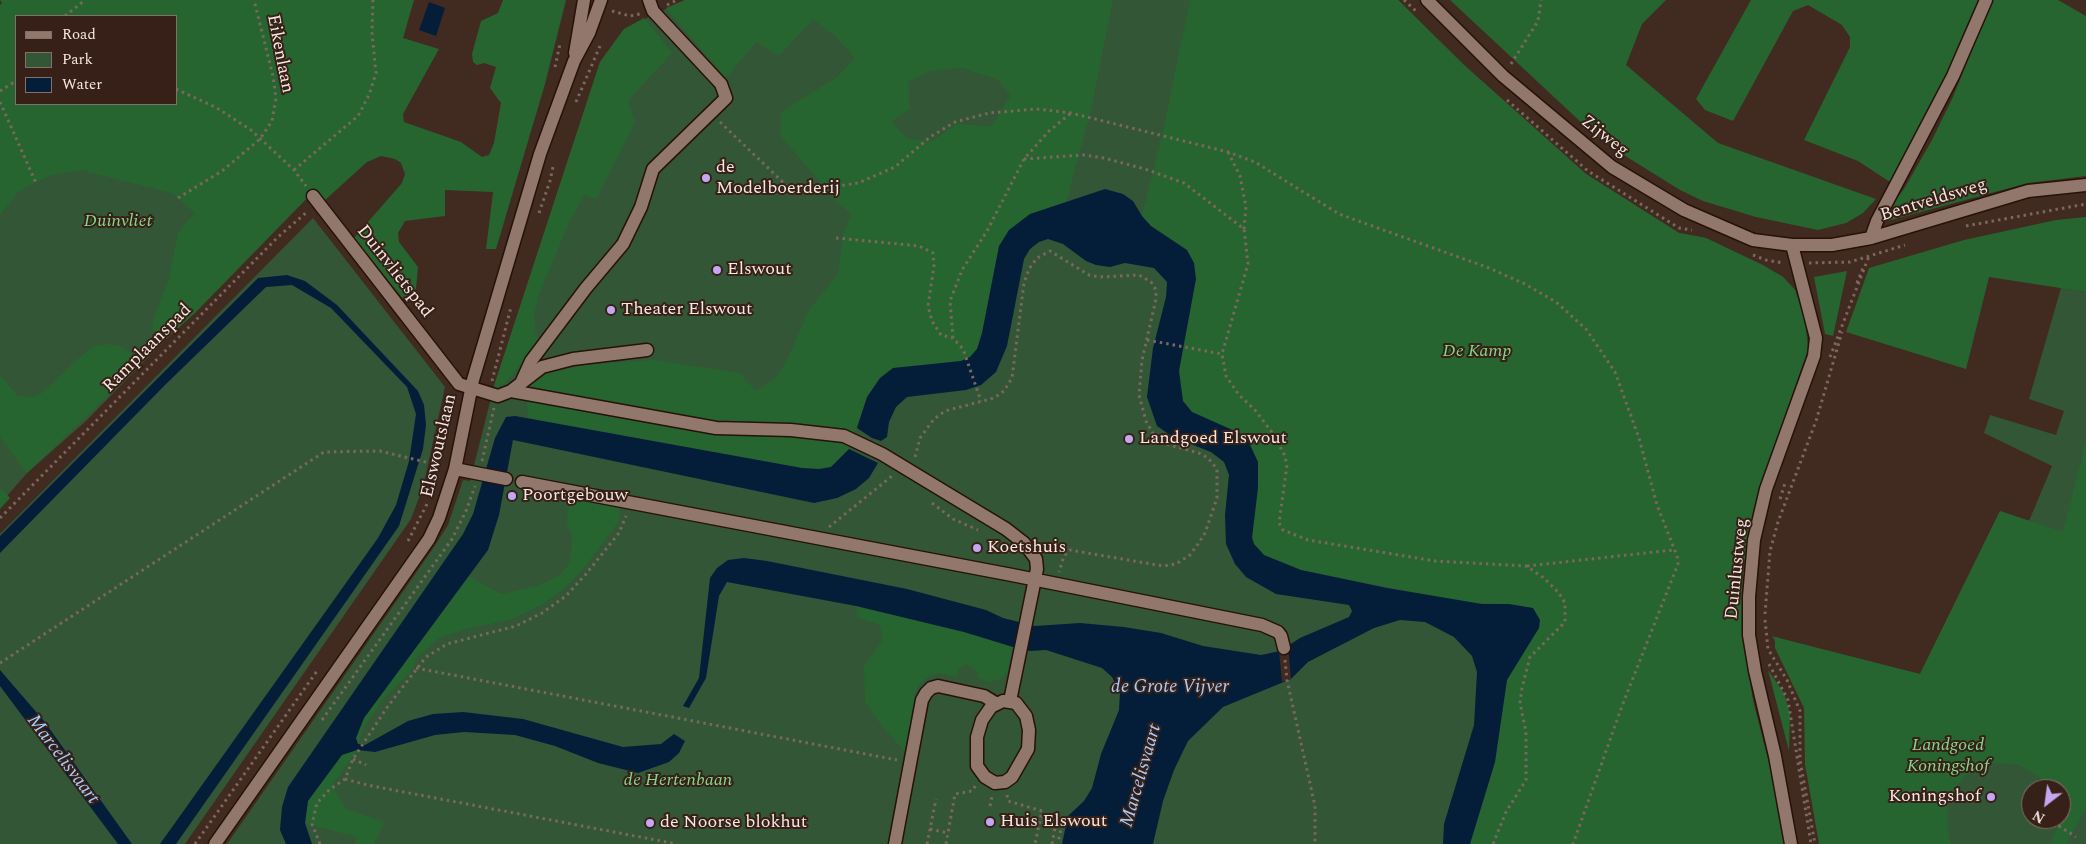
<!DOCTYPE html>
<style>
body{margin:0}
#map{position:relative;width:2086px;height:844px;overflow:hidden;background:#412a20;font-family:Spectral,serif}
canvas{display:block}
.legend{position:absolute;left:15px;top:15px;width:162px;height:90px;box-sizing:border-box;background:#362017;border:1px solid #837068;margin:0;padding:6px 9px;list-style:none;font-size:15px;color:#f7e7e1}
.legend li{display:flex;align-items:center;gap:10px;height:25px}
.legend b{width:25px;border:1px solid #837068}
.north{position:absolute;left:2021px;top:779px;width:50px;height:50px;box-sizing:border-box;background:#362017;border:1px solid #837068;border-radius:50%;rotate:210deg;font-size:14px;font-weight:700;line-height:20px;text-align:center;color:#f7e7e1}
.north::after{content:'';display:block;margin:auto;width:18px;height:22px;background:#c5a7f1;clip-path:polygon(50% 0,100% 100%,50% 72%,0 100%)}
</style>
<div id="map">
<canvas width="2086" height="844"></canvas>
<ul class="legend">
<li><b style="height:6px;background:#92776c"></b>Road</li>
<li><b style="height:14px;background:#335637"></b>Park</li>
<li><b style="height:14px;background:#041e3a"></b>Water</li>
</ul>
<div class="north">N</div>
</div>
<script>
const c = document.querySelector('canvas').getContext('2d');
c.lineJoin = 'round';
function paint(path, color) {
  c.fillStyle = color;
  c.fill(path, 'evenodd');
}
function toPath(rows) {
  const path = new Path2D();
  for (const r of rows) {
    path.moveTo(r[0], r[1]);
    for (let i = 2; i < r.length; i += 2) path.lineTo(r[i], r[i + 1]);
  }
  return path;
}
function stroke(path, color, width, dash) {
  c.strokeStyle = color;
  c.lineWidth = width;
  c.lineCap = dash ? 'butt' : 'round';
  c.setLineDash(dash || []);
  c.stroke(path);
}
function write(font, color, halo, rows, align = 'center') {
  c.font = font + ' Spectral,serif';
  c.lineWidth = 4;
  c.setLineDash([]);
  c.textBaseline = 'middle';
  c.strokeStyle = halo;
  c.fillStyle = color;
  for (const [text, x, y, turn = 0] of rows) {
    c.save();
    c.translate(x, y);
    c.rotate((+turn || 0) * Math.PI / 180);
    c.textAlign = isNaN(turn) ? turn : align;
    if (halo) c.strokeText(text, 0, 0);
    c.fillText(text, 0, 0);
    c.restore();
  }
}
const green = toPath([
 [367,0,196,312,166,339,86,421,27,473,0,504,0,87,16,104,176,104,176,16],
 [685,0,1398,0,1464,65,1586,174,1679,233,1706,238,1783,277,1795,290,1808,349,1762,483,1750,533,1742,595,1744,646,1753,701,1776,791,1785,844,227,844,434,547,448,525,463,480,470,481,494,386,600,62,624,29],
 [313,218,445,387,423,487,411,519,185,844,0,844,0,534],
 [2061,288,2086,292,2086,844,1827,844,1812,708,1772,636,1828,652,1920,674,2000,511,2029,521,2052,466,1984,433,1990,415,2056,435,2064,411,2029,399],
 [2031,789,2061,789,2061,819,2031,819]
]);
const forest = toPath([
 [0,0,414,0,403,38,439,49,403,114,404,122,461,142,482,157,489,155,494,143,501,103,490,88,496,67,484,63,477,65,473,62,472,54,481,21,498,13,503,0,566,0,545,84,496,249,486,249,493,192,445,190,445,216,405,221,398,233,399,242,418,267,416,289,404,300,354,238,402,183,405,174,401,163,395,159,381,156,367,162,324,201,316,189,196,312,166,339,152,329,154,317,169,280,178,233,195,213,172,193,81,170,52,175,26,187,18,192,0,215,0,5,2,3],
 [16,16,176,16,176,104,16,104],
 [685,0,1113,0,1090,114,1066,203,1055,207,999,246,982,333,977,349,970,357,961,361,893,368,880,378,867,397,849,449,831,467,819,469,802,468,528,418,526,389,536,376,584,365,654,360,739,373,756,391,776,377,786,362,809,310,838,274,843,236,851,214,837,202,781,136,781,112,837,77,855,58,835,36,813,19,779,56,756,42,726,78,666,8],
 [962,68,997,79,1011,95,992,126,957,124,932,141,908,139,891,122,910,108,908,82,930,71],
 [1190,0,1398,0,1464,65,1586,174,1679,233,1706,238,1763,265,1783,277,1795,290,1805,318,1808,349,1762,483,1750,533,1742,595,1744,646,1753,701,1776,791,1785,844,1470,844,1495,762,1507,680,1517,661,1509,604,1465,602,1301,570,1264,555,1254,544,1252,526,1255,511,1246,436,1192,412,1183,401,1179,371,1186,325,1187,250,1151,226,1142,216,1164,127],
 [1450,0,1666,0,1642,24,1626,65,1718,143,1876,199,1863,213,1846,223,1818,230,1756,217,1703,201,1680,190,1619,152,1584,125],
 [1751,0,2058,0,2086,16,2086,176,2028,183,1884,222,1883,216,1904,189,1932,140,1953,97,1986,15,1974,9,1943,81,1904,160,1890,182,1858,161,1804,140,1850,47,1850,37,1842,25,1808,5,1793,11,1733,121,1705,110,1696,99],
 [644,18,672,53,628,100,635,123,596,199,584,195,567,227,538,297,534,315,536,336,540,339,513,374,505,383,497,388,494,386,600,62,624,29],
 [2086,217,2086,292,1989,277,1966,369,1846,332,1869,268,1964,240,2056,220],
 [1847,271,1833,336,1825,334,1814,277],
 [109,344,122,347,142,363,27,473,0,437,0,376,18,396,33,397,45,391,78,359,95,346],
 [2086,442,2086,808,2066,844,2051,844,2058,826,2059,819,2061,819,2061,789,2052,789,2035,774,2017,764,1991,763,1967,774,1954,789,1947,804,1947,829,1951,844,1819,844,1805,764,1804,708,1775,648,1775,637,1920,674,2000,511,2063,532],
 [2,489,10,498,0,509,0,491],
 [571,497,620,506,619,521,584,568,563,589,543,604,512,619,462,630,439,638,417,657,412,670,383,699,364,727,358,744,356,738,364,718,468,576,501,594,537,586,559,576,569,564,572,545,572,533,566,524],
 [856,606,964,632,1013,647,1007,672,1000,679,990,682,978,678,977,670,966,664,959,668,956,677,939,673,929,676,920,683,915,693,909,756,883,727,865,702,864,666,883,640,880,625,857,617],
 [1768,670,1784,693,1790,714,1789,751],
 [357,750,332,786,346,809,384,822,374,844,355,844,357,837,305,823,308,801,324,777,342,755]
]);
const water = toPath([
 [429,2,445,8,436,36,419,30],
 [1105,189,1123,194,1133,201,1142,216,1151,226,1187,250,1194,263,1196,279,1179,371,1183,401,1192,412,1246,436,1258,462,1258,488,1252,538,1254,544,1264,555,1301,570,1387,588,1482,604,1509,604,1533,608,1540,620,1539,628,1507,680,1495,762,1470,844,1443,844,1444,824,1474,725,1477,672,1472,656,1454,637,1425,622,1400,620,1374,628,1308,662,1291,679,1223,707,1188,741,1174,770,1163,801,1153,844,1062,844,1068,816,1084,801,1092,788,1101,754,1119,710,1120,692,1112,677,1102,668,1046,650,1030,651,1013,647,964,632,856,606,727,582,719,596,706,678,689,708,683,706,699,678,710,578,717,568,728,560,744,558,767,561,907,589,986,610,1003,618,1035,626,1080,623,1124,627,1161,633,1203,646,1261,655,1280,651,1300,638,1349,617,1352,611,1349,605,1276,594,1246,577,1235,564,1226,544,1225,515,1229,475,1224,462,1211,452,1173,437,1157,426,1147,397,1153,348,1166,297,1167,282,1154,268,1125,263,1110,267,1096,265,1086,261,1063,244,1048,239,1039,242,1030,249,1024,259,1007,346,996,372,981,385,966,390,907,397,896,407,889,422,887,437,881,441,872,438,857,428,867,397,880,378,893,368,961,361,970,357,977,349,982,333,999,246,1009,230,1030,214],
 [287,275,305,281,337,305,418,391,424,405,426,425,423,449,399,526,176,844,160,844,378,538,396,505,409,461,416,414,407,387,331,308,292,285,266,287,165,385,0,553,0,536,258,278],
 [515,416,802,468,819,469,831,467,849,449,878,463,869,478,856,489,837,498,814,503,513,440,499,515,488,550,364,718,356,738,358,744,365,745,408,721,433,714,463,712,523,719,623,747,661,744,674,734,685,741,679,753,669,762,638,773,598,763,555,746,515,735,464,732,435,735,375,752,357,750,342,755,308,801,305,823,312,844,286,844,280,830,282,807,288,787,463,534,473,514,495,438,506,417],
 [0,670,44,721,132,844,118,844,0,686]
]);
const pier = toPath([
 [1288,645,1291,679,1282,682,1279,651]
]);
const path = toPath([
 [1404,0,1417,12],
 [667,5,677,0],
 [612,11,630,16,640,14],
 [65,16,85,0],
 [1511,64,1538,21,1541,0],
 [555,67,560,44],
 [176,89,217,108,251,130,294,170,306,186],
 [0,91,16,81],
 [1507,100,1588,171,1679,228,1692,230],
 [0,102,36,183],
 [576,102,600,46],
 [720,122,790,189,825,188,858,183,895,167,930,137,955,122,989,113,1036,109,1071,113,1228,152,1255,162,1339,214,1489,268,1525,284,1556,302,1586,329,1615,372,1639,438,1657,505,1677,556,1678,564,1622,706,1573,844],
 [1228,152,1240,176,1246,207,1244,229],
 [1024,159,1084,155,1104,158,1145,169,1184,183,1244,229,1248,264,1222,354,1226,376,1239,395,1255,410,1271,431,1284,454,1287,465,1279,523,1283,530,1308,540,1435,561,1526,566,1544,578,1559,593,1565,603,1565,622,1530,657,1522,688,1520,703,1526,732,1526,780,1506,812,1493,844],
 [294,170,358,116,369,95,376,73,372,33,373,0],
 [178,198,222,171,260,139,272,121,276,98,273,76,254,0],
 [539,213,550,181,553,167],
 [1966,226,2086,204],
 [836,238,919,246,933,253,934,266,928,306,932,321,941,335,953,338,963,349,981,401],
 [1753,255,1766,260,1783,263],
 [1809,263,1850,262,1905,245],
 [1857,283,1863,268],
 [953,338,950,301,962,270,987,231,1024,159,1049,131,1071,113],
 [1147,340,1222,354],
 [1830,357,1869,256],
 [492,381,511,307],
 [915,457,920,438,934,419,945,411,994,398,1004,391,1012,378,1024,283,1029,269,1037,258,1050,251,1089,275,1100,277,1139,275,1151,282,1156,290,1156,299,1142,360,1139,395,1146,421,1154,435,1166,444,1199,453,1208,458,1217,469,1217,498,1205,533,1198,544,1190,555,1176,564,1163,566,1070,550,1064,556,1059,572],
 [482,461,494,408],
 [1780,499,1785,483],
 [932,503,953,519,978,530],
 [0,518,278,237,307,212],
 [829,527,892,476],
 [408,541,427,504],
 [1527,566,1673,550],
 [1765,614,1770,551,1778,522,1816,421,1842,332],
 [1765,620,1768,649,1787,680,1800,711,1800,760,1815,844],
 [1285,660,1287,680,1315,806,1315,844],
 [0,663,324,452,380,451,442,466],
 [1769,664,1788,700,1811,844],
 [416,668,897,760],
 [322,720,452,539,466,511,475,486],
 [353,759,366,765],
 [345,779,367,785,677,844],
 [1007,795,1008,801,1042,811,1035,844],
 [990,806,992,796],
 [2046,823,2059,826,2076,837],
 [930,829,948,833],
 [195,844,317,671],
 [320,844,312,824,317,803,329,790,345,779,353,759,388,706,426,657,447,644,516,626,542,613,566,596,586,574,619,533,626,516],
 [927,844,936,799],
 [946,844,955,794,972,791,976,785],
 [1052,844,1057,817,1063,819,1058,843]
]);
const minor = toPath([
 [1427,0,1503,76,1612,167,1684,210,1753,240,1792,245,1832,245,1871,238,2028,191,2086,185],
 [575,53,584,0],
 [313,196,459,384,498,396,511,391,542,367,573,359,647,350],
 [1871,238,1877,221,1953,76,1986,0],
 [522,381,531,361,586,288,623,244,641,207,653,169,726,98,721,84,653,11,649,0],
 [511,391,716,428,791,430,844,436,882,454,1006,529,1024,543,1036,559,1037,569,1010,701],
 [455,469,506,479],
 [522,482,1012,575,1262,625,1278,632,1281,636,1284,648],
 [1003,701,1016,703,1026,716,1029,730,1028,749,1012,777,1005,782,995,783,985,777,977,766,977,737,982,720,991,707,1003,701],
 [215,844,429,539,439,518,455,469,473,380,540,154,574,61,589,33,601,0],
 [895,844,922,700,926,693,931,688,938,686,984,696,997,704],
 [1791,844,1775,756,1755,671,1749,635,1749,597,1754,540,1766,489,1814,356,1816,338,1792,245]
]);
const markers = [
 [706,178,5,"#c5a7f1"],
 [717,270,5,"#c5a7f1"],
 [611,310,5,"#c5a7f1"],
 [1129,439,5,"#c5a7f1"],
 [512,496,5,"#c5a7f1"],
 [977,548,5,"#c5a7f1"],
 [1991,797,5,"#c5a7f1"],
 [990,822,5,"#c5a7f1"],
 [650,823,5,"#c5a7f1"]
];
const streetNames = [
 ["Eikenlaan",279,54,79],
 ["Zijweg",1604,137,38],
 ["Bentveldsweg",1934,201,-17],
 ["Duinvlietspad",394,272,52],
 ["Ramplaanspad",148,349,-45],
 ["Elswoutslaan",440,446,-77],
 ["Duinlustweg",1738,569,-84]
];
const poiNames = [
 ["de",716,168],
 ["Modelboerderij",716,189],
 ["Elswout",727,270],
 ["Theater Elswout",621,310],
 ["Landgoed Elswout",1139,439],
 ["Poortgebouw",522,496],
 ["Koetshuis",987,548],
 ["Koningshof",1981,797,"right"],
 ["Huis Elswout",1000,822],
 ["de Noorse blokhut",660,823]
];
const parkNames = [
 ["Duinvliet",118,222],
 ["De Kamp",1477,352],
 ["Landgoed",1948,746],
 ["Koningshof",1948,767],
 ["de Hertenbaan",678,781]
];
const waterNames = [
 ["de Grote Vijver",1170,688],
 ["Marcelisvaart",62,760,53],
 ["Marcelisvaart",1142,776,-74]
];
paint(green, '#335637');
paint(forest, '#276530');
paint(water, '#041e3a');
paint(pier, '#412a20');
stroke(minor, '#261209', 15);
stroke(path, '#7c675e', 3, [2.5, 4]);
stroke(minor, '#92776c', 12);
for (const [x, y, r, color] of markers) {
  const dot = new Path2D();
  dot.arc(x, y, r, 0, 2 * Math.PI);
  c.fillStyle = color;
  c.fill(dot);
  stroke(dot, '#362017', 2);
}
write('18px', '#f7e7e1', '#362017', streetNames);
write('18px', '#f7e7e1', '#362017', poiNames, 'left');
write('italic 18px', '#83d88b', '#362017', parkNames);
write('italic 19px', '#a5ceff', '#362017', waterNames);
</script>
